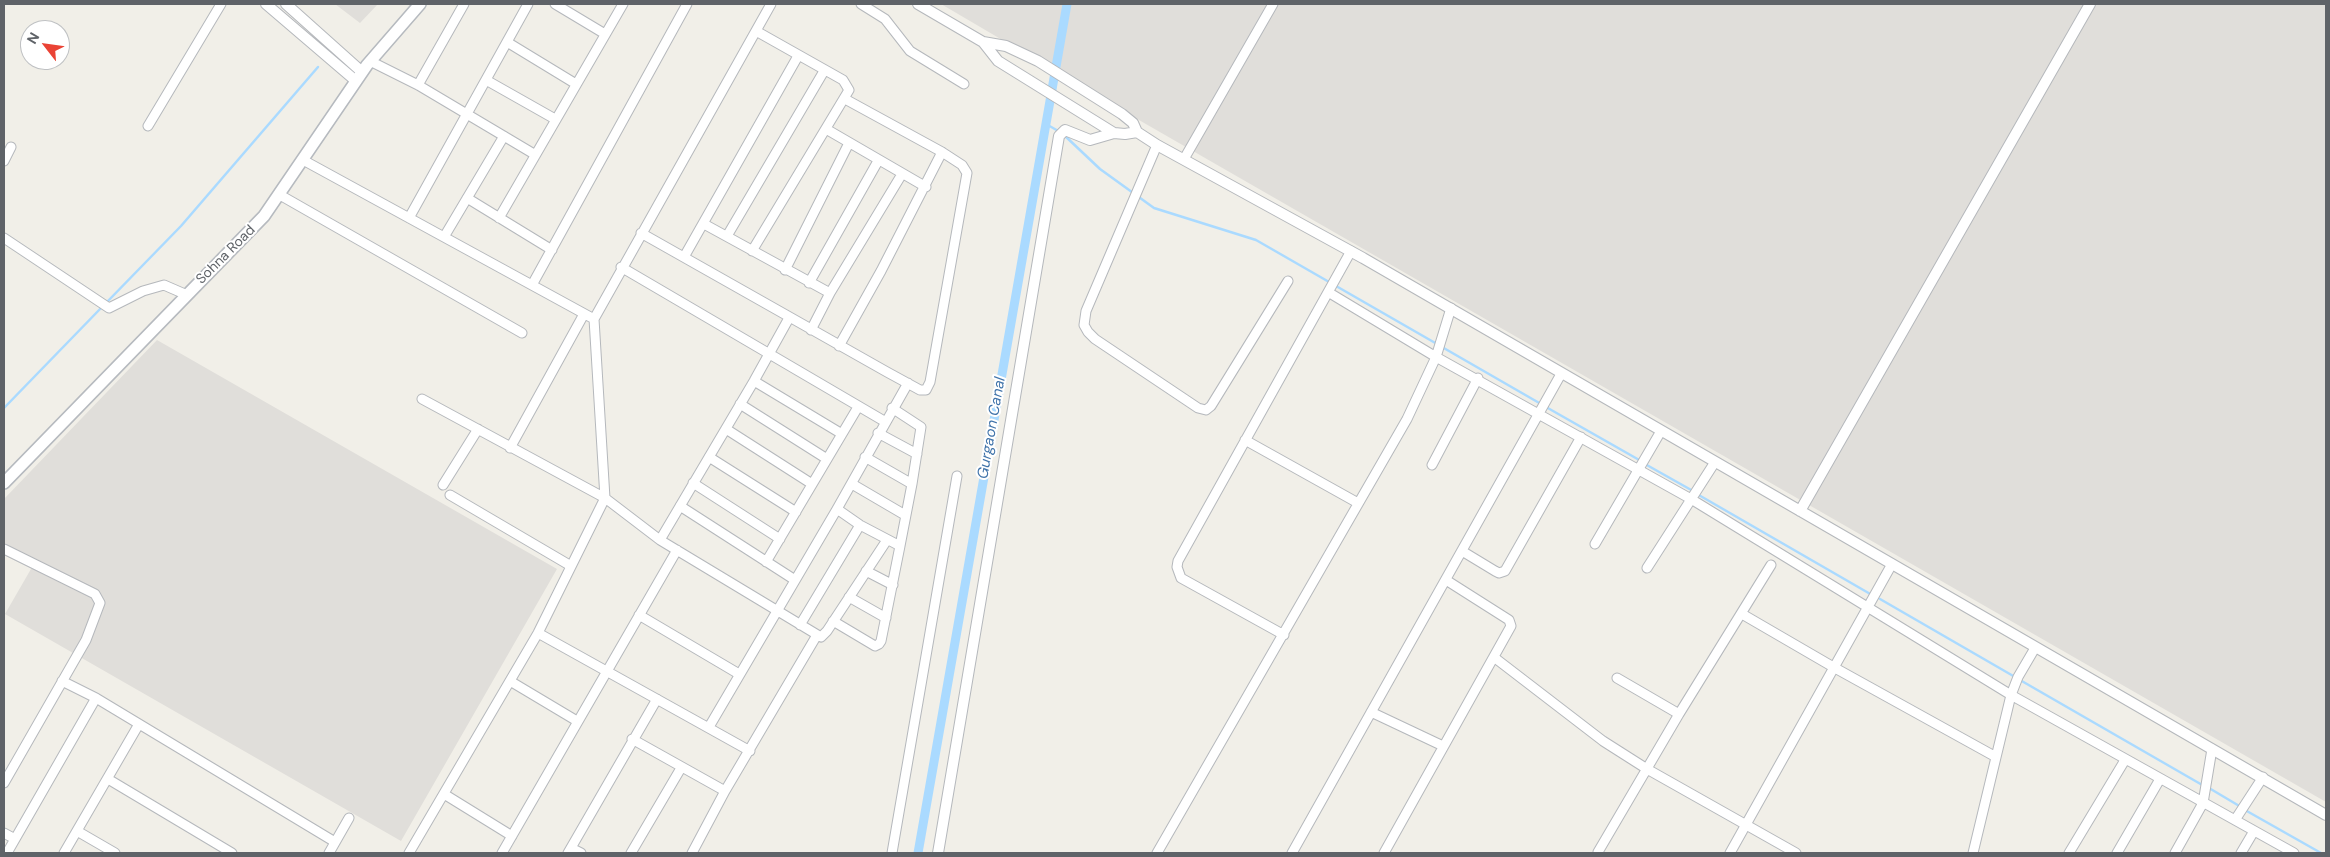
<!DOCTYPE html>
<style>
body{margin:0}
#map{position:relative;width:2330px;height:857px;overflow:hidden;background:#f1efe8;font-family:"DM Sans",sans-serif}
canvas{display:block}
.frame{position:absolute;inset:0;border:5px solid #5f6368;pointer-events:none}
.north{position:absolute;left:20px;top:20px;width:50px;height:50px;box-sizing:border-box;background:#fff;border:1px solid #bfc1c3;border-radius:50%;rotate:300deg;font-size:14px;font-weight:700;line-height:20px;text-align:center;color:#5f6368}
.north::after{content:'';display:block;margin:auto;width:18px;height:22px;background:#ea4335;clip-path:polygon(50% 0,100% 100%,50% 72%,0 100%)}
</style>
<div id="map">
<canvas width="2330" height="857"></canvas>
<div class="frame"></div>
<div class="north">N</div>
</div>
<script>
const c = document.querySelector('canvas').getContext('2d');
c.lineJoin = 'round';
function paint(path, color) {
  c.fillStyle = color;
  c.fill(path, 'evenodd');
}
function toPath(rows) {
  const path = new Path2D();
  for (const r of rows) {
    path.moveTo(r[0], r[1]);
    for (let i = 2; i < r.length; i += 2) path.lineTo(r[i], r[i + 1]);
  }
  return path;
}
function stroke(path, color, width, dash) {
  c.strokeStyle = color;
  c.lineWidth = width;
  c.lineCap = dash ? 'butt' : 'round';
  c.setLineDash(dash || []);
  c.stroke(path);
}
function write(font, color, halo, rows, align = 'center') {
  c.font = font + ' "DM Sans",sans-serif';
  c.lineWidth = 4;
  c.setLineDash([]);
  c.textBaseline = 'middle';
  c.strokeStyle = halo;
  c.fillStyle = color;
  for (const [text, x, y, turn = 0] of rows) {
    c.save();
    c.translate(x, y);
    c.rotate((+turn || 0) * Math.PI / 180);
    c.textAlign = isNaN(turn) ? turn : align;
    if (halo) c.strokeText(text, 0, 0);
    c.fillText(text, 0, 0);
    c.restore();
  }
}
const industrial = toPath([
 [335,4,378,4,360,23],
 [941,4,2326,4,2326,802,1125,112],
 [157,340,557,569,401,841,5,614,35,562,4,544,4,499]
]);
const stream = toPath([
 [1046,124,1060,132],
 [1064,135,1100,169,1154,208,1256,240,1437,344],
 [106,303,181,226,318,67],
 [1442,347,1541,404],
 [1546,407,1641,461],
 [4,408,102,307],
 [1645,464,1693,491],
 [1697,494,1872,595],
 [1880,599,2015,677],
 [2020,680,2204,786],
 [2209,788,2241,807],
 [2245,810,2321,853]
]);
const canal = toPath([
 [918,853,1067,4]
]);
const minor = toPath([
 [555,4,605,34],
 [861,4,885,19,910,51,964,84],
 [507,42,576,84],
 [370,61,418,85,534,154],
 [486,80,555,119],
 [418,85,464,4],
 [148,126,221,4],
 [826,129,926,187],
 [1157,145,1086,311,1084,325,1088,332,1095,339,1198,408,1206,410,1211,406,1288,281],
 [1184,159,1273,4],
 [303,160,594,319],
 [4,161,11,147],
 [280,195,522,333],
 [467,198,552,250],
 [409,218,528,4],
 [499,218,623,4],
 [704,224,830,293],
 [641,233,887,372,920,390,926,390,930,382,967,173,962,165,942,152,845,99],
 [727,236,824,71],
 [444,237,504,136],
 [4,238,109,308,143,291,164,285,187,295],
 [752,251,849,90,843,80,756,31],
 [684,257,798,56],
 [621,267,884,421],
 [785,270,849,143],
 [809,283,878,161],
 [532,285,687,4],
 [1328,292,1436,357,1691,499,2011,695,2294,853],
 [811,330,830,293,902,174],
 [839,346,881,271,942,152],
 [754,381,842,434],
 [422,399,605,498,660,540,821,637,827,631,887,540],
 [740,404,827,459],
 [892,408,921,427,912,484],
 [726,429,812,484],
 [878,433,917,454],
 [1245,440,1358,503],
 [510,448,584,314],
 [709,457,796,512],
 [1432,465,1478,378],
 [693,483,780,539],
 [852,484,905,515],
 [443,485,478,429],
 [450,495,571,566],
 [680,506,795,580],
 [837,509,860,525,900,546,912,484,865,457],
 [660,540,754,381,789,318],
 [1595,544,1661,431],
 [4,549,95,594,100,603,86,640,4,783],
 [1462,551,1495,571,1499,573,1505,571,1581,437],
 [766,562,858,407],
 [1647,568,1715,462],
 [866,571,893,585],
 [849,597,886,618],
 [1742,614,1835,668,1996,757],
 [639,615,739,674],
 [833,621,875,646,879,644,881,641,900,546],
 [800,625,860,525],
 [538,633,750,751],
 [1284,635,1181,578,1177,567,1178,561,1351,251],
 [1495,658,1603,741,1647,769,1796,853],
 [1617,678,1679,714],
 [62,681,96,698,335,842],
 [510,681,577,721],
 [1371,712,1443,746],
 [709,727,837,509,908,383],
 [632,739,725,791],
 [108,779,232,853],
 [444,794,512,836],
 [2235,820,2263,777],
 [77,831,115,853],
 [4,833,15,839],
 [571,848,581,853],
 [1598,852,1679,714,1771,565],
 [7,853,96,698],
 [64,853,139,724],
 [329,853,349,818],
 [409,853,538,633,605,498,594,319,771,4],
 [502,853,677,550],
 [568,853,657,699],
 [631,853,681,768],
 [692,853,725,791,817,635],
 [892,853,957,476],
 [1157,853,1407,419,1436,357,1451,308],
 [1292,853,1561,374],
 [1384,853,1511,626,1509,620,1446,580],
 [1730,853,1892,564],
 [1973,853,2011,695,2018,677,2035,648],
 [2069,853,2125,760],
 [2117,853,2160,779],
 [2175,853,2203,803,2212,749],
 [2241,853,2254,831]
]);
const tertiary = toPath([
 [266,4,356,81],
 [286,4,362,72],
 [918,4,983,42,998,61,1114,133,1125,134,1137,132],
 [983,42,1006,46,1038,61,1122,114,1133,123,1137,132,1157,145,1363,258,2326,815],
 [1800,511,2090,4],
 [938,853,1059,136,1065,130,1090,140,1114,133]
]);
const secondary = toPath([
 [4,483,264,216,367,65,420,4]
]);
const streetNames = [
 ["Sohna Road",226,255,-45]
];
const waterNames = [
 ["Gurgaon Canal",992,428,-80]
];
paint(industrial, '#e0deda');
stroke(stream, '#aadaff', 2.5);
stroke(canal, '#aadaff', 9);
stroke(minor, '#b5b8bc', 11);
stroke(tertiary, '#b5b8bc', 12);
stroke(secondary, '#b6babf', 14);
stroke(minor, '#fff', 9);
stroke(tertiary, '#fff', 10);
stroke(secondary, '#fff', 11);
write('14px', '#5f6368', '#fff', streetNames);
write('italic 15px', '#4174aa', '#fff', waterNames);
</script>
